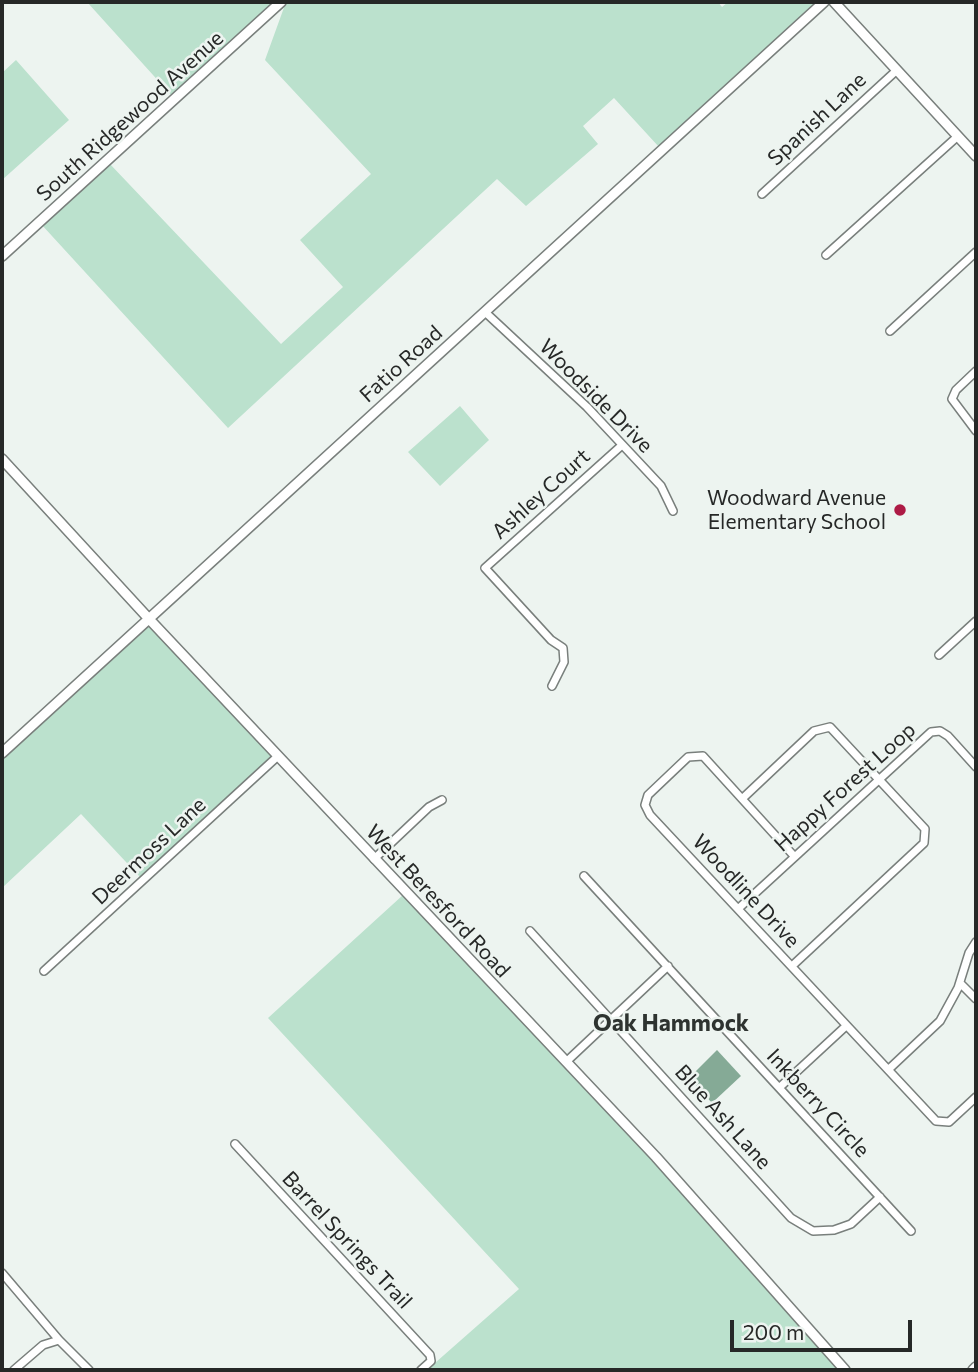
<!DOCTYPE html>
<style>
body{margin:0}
#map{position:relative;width:978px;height:1372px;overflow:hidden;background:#edf4f0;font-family:Commissioner,sans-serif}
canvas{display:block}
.frame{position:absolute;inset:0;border:4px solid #262827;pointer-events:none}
.scale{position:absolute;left:730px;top:1320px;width:182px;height:32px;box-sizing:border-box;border:4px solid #262827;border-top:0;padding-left:9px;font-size:21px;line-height:24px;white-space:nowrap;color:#262827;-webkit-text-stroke:5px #edf4f0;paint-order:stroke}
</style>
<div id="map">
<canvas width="978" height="1372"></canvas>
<div class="frame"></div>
<div class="scale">200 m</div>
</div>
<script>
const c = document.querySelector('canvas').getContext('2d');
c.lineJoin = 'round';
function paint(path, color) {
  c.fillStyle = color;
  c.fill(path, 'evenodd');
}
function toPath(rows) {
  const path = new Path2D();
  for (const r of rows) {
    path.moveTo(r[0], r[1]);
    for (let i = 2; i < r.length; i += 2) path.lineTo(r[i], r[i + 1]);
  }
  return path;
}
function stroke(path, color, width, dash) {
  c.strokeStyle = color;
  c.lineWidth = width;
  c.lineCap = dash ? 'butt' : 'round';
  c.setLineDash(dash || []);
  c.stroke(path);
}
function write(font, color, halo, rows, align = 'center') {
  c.font = font + ' Commissioner,sans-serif';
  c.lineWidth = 5;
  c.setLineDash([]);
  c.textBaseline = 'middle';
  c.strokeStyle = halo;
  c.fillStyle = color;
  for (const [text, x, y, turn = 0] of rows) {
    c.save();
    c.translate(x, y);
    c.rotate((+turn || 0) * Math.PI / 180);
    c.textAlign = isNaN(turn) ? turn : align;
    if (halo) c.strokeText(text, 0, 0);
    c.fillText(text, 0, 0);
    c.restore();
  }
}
const green = toPath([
 [87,2,277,2,172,96],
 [286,2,557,2,560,4,563,2,718,2,722,7,728,2,816,2,659,147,614,98,583,126,598,144,526,206,497,179,228,428,41,224,109,163,281,344,343,287,300,240,371,174,265,60],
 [16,60,69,120,2,180,2,73],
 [460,406,489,440,440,486,408,452],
 [149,625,273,756,141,878,81,814,2,888,2,757],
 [403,895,654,1159,840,1370,427,1370,519,1289,268,1018]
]);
const water = toPath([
 [717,1050,741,1076,712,1103,689,1078]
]);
const minor = toPath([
 [762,194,897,70],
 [826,255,958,136],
 [485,312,587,407,661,486,673,511],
 [890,331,976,252],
 [976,371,956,390,952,399,976,431],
 [939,655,976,621],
 [552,686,564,662,563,648,551,640,485,568,621,446],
 [743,798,814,731,830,727,925,829,924,843,792,966],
 [794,856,703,756,688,757,648,795,645,805,650,815,936,1121,949,1122,976,1097],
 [374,859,429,807,442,800],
 [584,876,911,1231],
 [739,908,931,732,940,731,948,736,976,767],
 [530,931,791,1218,813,1231,834,1230,851,1224,880,1197],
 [44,971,278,756],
 [960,983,976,999],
 [566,1062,668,966],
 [889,1069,940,1021,958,988,969,953,976,942],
 [780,1087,846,1026],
 [235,1144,430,1355,431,1361,421,1370],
 [2,1273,59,1340,89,1370],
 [14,1370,43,1345,59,1340]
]);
const tertiary = toPath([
 [834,2,976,156],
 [2,256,281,2],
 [2,459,150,620,656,1157,845,1370],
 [2,753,824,2],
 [973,1370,976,1367]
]);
const markers = [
 [900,510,7,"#ad1a45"]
];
const streetNames = [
 ["South Ridgewood Avenue",130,116,-42],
 ["Spanish Lane",817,119,-43],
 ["Fatio Road",401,364,-42],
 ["Woodside Drive",596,396,45],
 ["Ashley Court",541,494,-42],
 ["Happy Forest Loop",845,787,-42],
 ["Deermoss Lane",149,851,-43],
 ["Woodline Drive",746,891,47],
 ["West Beresford Road",438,901,47],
 ["Inkberry Circle",818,1103,47],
 ["Blue Ash Lane",723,1117,48],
 ["Barrel Springs Trail",347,1240,47]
];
const poiNames = [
 ["Woodward Avenue",886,498],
 ["Elementary School",886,522]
];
const neighbourhoodNames = [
 ["Oak Hammock",671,1023]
];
paint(green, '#bbe1cd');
paint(water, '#85aa96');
stroke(minor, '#797f7c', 10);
stroke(tertiary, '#797f7c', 12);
stroke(minor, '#fff', 7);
stroke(tertiary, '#fff', 9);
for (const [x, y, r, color] of markers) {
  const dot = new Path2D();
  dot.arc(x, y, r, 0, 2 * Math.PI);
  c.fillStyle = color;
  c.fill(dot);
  stroke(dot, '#edf4f0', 2.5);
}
write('21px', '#262827', '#edf4f0', streetNames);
write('21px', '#262827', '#edf4f0', poiNames, 'right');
write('bold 23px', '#2e3330', '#edf4f0', neighbourhoodNames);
</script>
